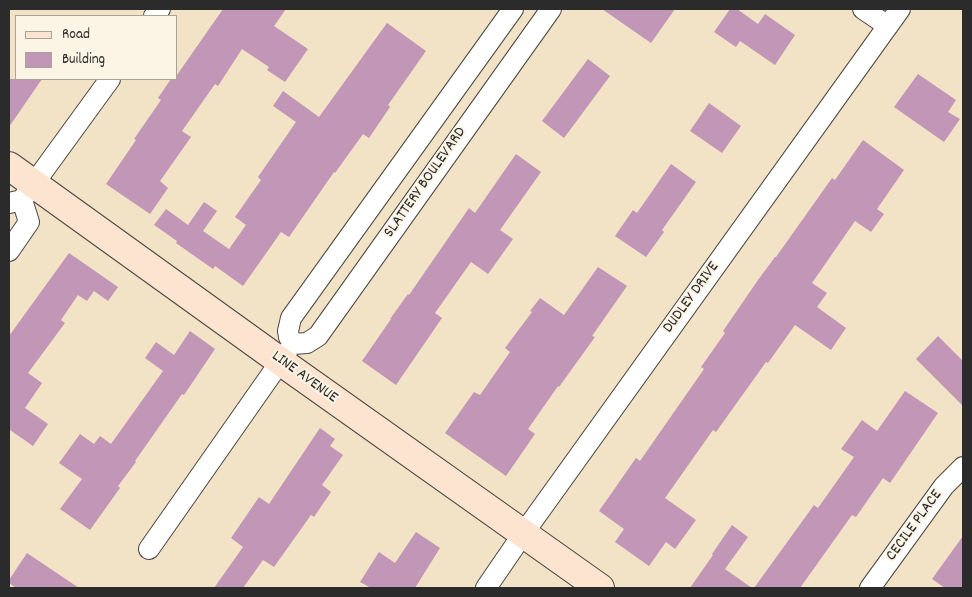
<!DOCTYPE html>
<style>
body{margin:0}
#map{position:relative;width:972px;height:597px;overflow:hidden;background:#f2e3c6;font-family:Dekko,sans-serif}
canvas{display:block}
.frame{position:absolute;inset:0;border:10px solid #2b2b2b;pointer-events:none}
.legend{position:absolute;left:15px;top:15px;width:162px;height:65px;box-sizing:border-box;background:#fcf5e5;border:1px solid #a8a49b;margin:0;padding:6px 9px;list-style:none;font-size:15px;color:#2b2b2b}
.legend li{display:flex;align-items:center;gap:10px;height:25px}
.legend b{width:25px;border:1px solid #a8a49b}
</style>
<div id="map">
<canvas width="972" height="597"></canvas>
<div class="frame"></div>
<ul class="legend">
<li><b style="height:6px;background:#fde4d1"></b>Road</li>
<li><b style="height:14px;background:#c196b7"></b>Building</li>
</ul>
</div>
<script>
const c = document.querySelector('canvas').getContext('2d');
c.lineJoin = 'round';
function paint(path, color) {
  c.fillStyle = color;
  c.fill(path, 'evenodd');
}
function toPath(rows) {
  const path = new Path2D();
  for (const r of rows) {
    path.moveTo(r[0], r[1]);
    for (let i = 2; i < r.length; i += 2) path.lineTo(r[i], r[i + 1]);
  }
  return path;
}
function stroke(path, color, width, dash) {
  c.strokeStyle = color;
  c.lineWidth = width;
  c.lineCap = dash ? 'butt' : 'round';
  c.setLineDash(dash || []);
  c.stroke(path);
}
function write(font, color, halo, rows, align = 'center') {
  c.font = font + ' Dekko,sans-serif';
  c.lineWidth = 4;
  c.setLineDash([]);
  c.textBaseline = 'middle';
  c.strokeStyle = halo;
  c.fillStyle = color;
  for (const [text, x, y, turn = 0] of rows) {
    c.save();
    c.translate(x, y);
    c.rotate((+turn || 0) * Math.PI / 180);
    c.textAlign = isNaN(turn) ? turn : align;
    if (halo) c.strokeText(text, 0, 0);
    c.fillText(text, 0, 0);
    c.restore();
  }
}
const building = toPath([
 [223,9,286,9,274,26,308,49,285,82,267,70,269,67,242,49,218,86,215,84,182,131,191,137,160,181,168,188,150,214,106,184,136,140,134,139,161,100,158,98,171,79,176,79,176,74,177,75],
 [602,9,675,9,651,43],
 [730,9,737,9,758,24,765,14,795,35,775,65,740,41,736,47,714,32],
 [387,23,426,51,388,105,390,107,369,138,363,134,335,173,334,172,289,237,281,232,243,286,215,266,213,269,176,243,177,241,154,225,166,209,188,225,204,202,217,211,203,231,229,249,246,225,235,217,261,180,258,177,296,122,273,106,283,91,319,117],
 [588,59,610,76,564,138,542,121],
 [918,74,956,100,948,112,960,119,944,142,894,107],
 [9,79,42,79,9,127],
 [709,103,741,126,722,153,690,131],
 [863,140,904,170,877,209,884,214,871,232,855,221,812,283,827,293,817,307,846,328,831,350,795,325,768,363,766,362,716,432,713,430,665,498,696,520,675,549,666,542,649,566,615,542,624,529,599,511,636,458,640,461,665,425,704,369,701,367,725,333,723,331,758,280,775,257,776,257,832,178,835,180],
 [516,154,541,172,500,230,513,239,488,274,471,262,435,313,442,318,396,385,362,361,391,319,390,319,408,294,409,295,469,208,475,213],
 [671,164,696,182,662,230,664,232,646,257,615,236,633,210,637,213],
 [69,253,118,287,108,301,94,291,87,301,78,295,61,320,65,323,28,373,42,383,25,408,48,424,33,446,10,430,9,431,9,336],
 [598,267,627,286,592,336,595,337,559,387,558,386,528,429,535,434,506,476,445,433,474,392,480,395,510,352,505,348,532,312,530,311,540,298,564,315],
 [190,331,215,349,184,395,182,394,135,461,136,462,118,486,120,488,90,530,60,509,82,479,59,463,80,434,94,444,100,436,111,444,163,371,145,358,156,342,174,355],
 [938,336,963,361,963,406,916,359],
 [905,391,938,413,890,483,883,478,856,517,852,515,800,588,754,588,814,505,818,508,854,457,841,449,862,420,877,431],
 [320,428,335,439,330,446,343,455,322,485,331,492,314,517,311,515,274,567,263,560,243,588,214,588,243,547,231,538,259,497,269,504],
 [732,525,748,537,725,569,752,588,690,588,713,555,712,554],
 [416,532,440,548,415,588,371,588,360,582,379,552,395,563],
 [963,536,963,588,945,588,932,579],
 [27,553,79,588,16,588,9,583,9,580]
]);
const street = toPath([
 [863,9,888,26],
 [154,16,160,9],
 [9,203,22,200,110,79],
 [9,251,29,222,22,200],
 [293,344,307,343,318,336,551,9],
 [293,344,289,337,288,331,291,318,513,9],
 [149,549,287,352],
 [486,588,523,534,900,9],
 [870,588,944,486,963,467]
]);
const secondary = toPath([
 [9,166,280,361,600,588]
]);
const streetNames = [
 ["SLATTERY BOULEVARD",426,183,-55],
 ["DUDLEY DRIVE",692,298,-54],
 ["LINE AVENUE",304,378,36],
 ["CECILE PLACE",915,526,-54]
];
paint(building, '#c196b7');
stroke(street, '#494742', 22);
stroke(secondary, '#494742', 30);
stroke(street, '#fff', 20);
stroke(secondary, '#fde4d1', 28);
write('16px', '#2b2b2b', '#fcf5e5', streetNames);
</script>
